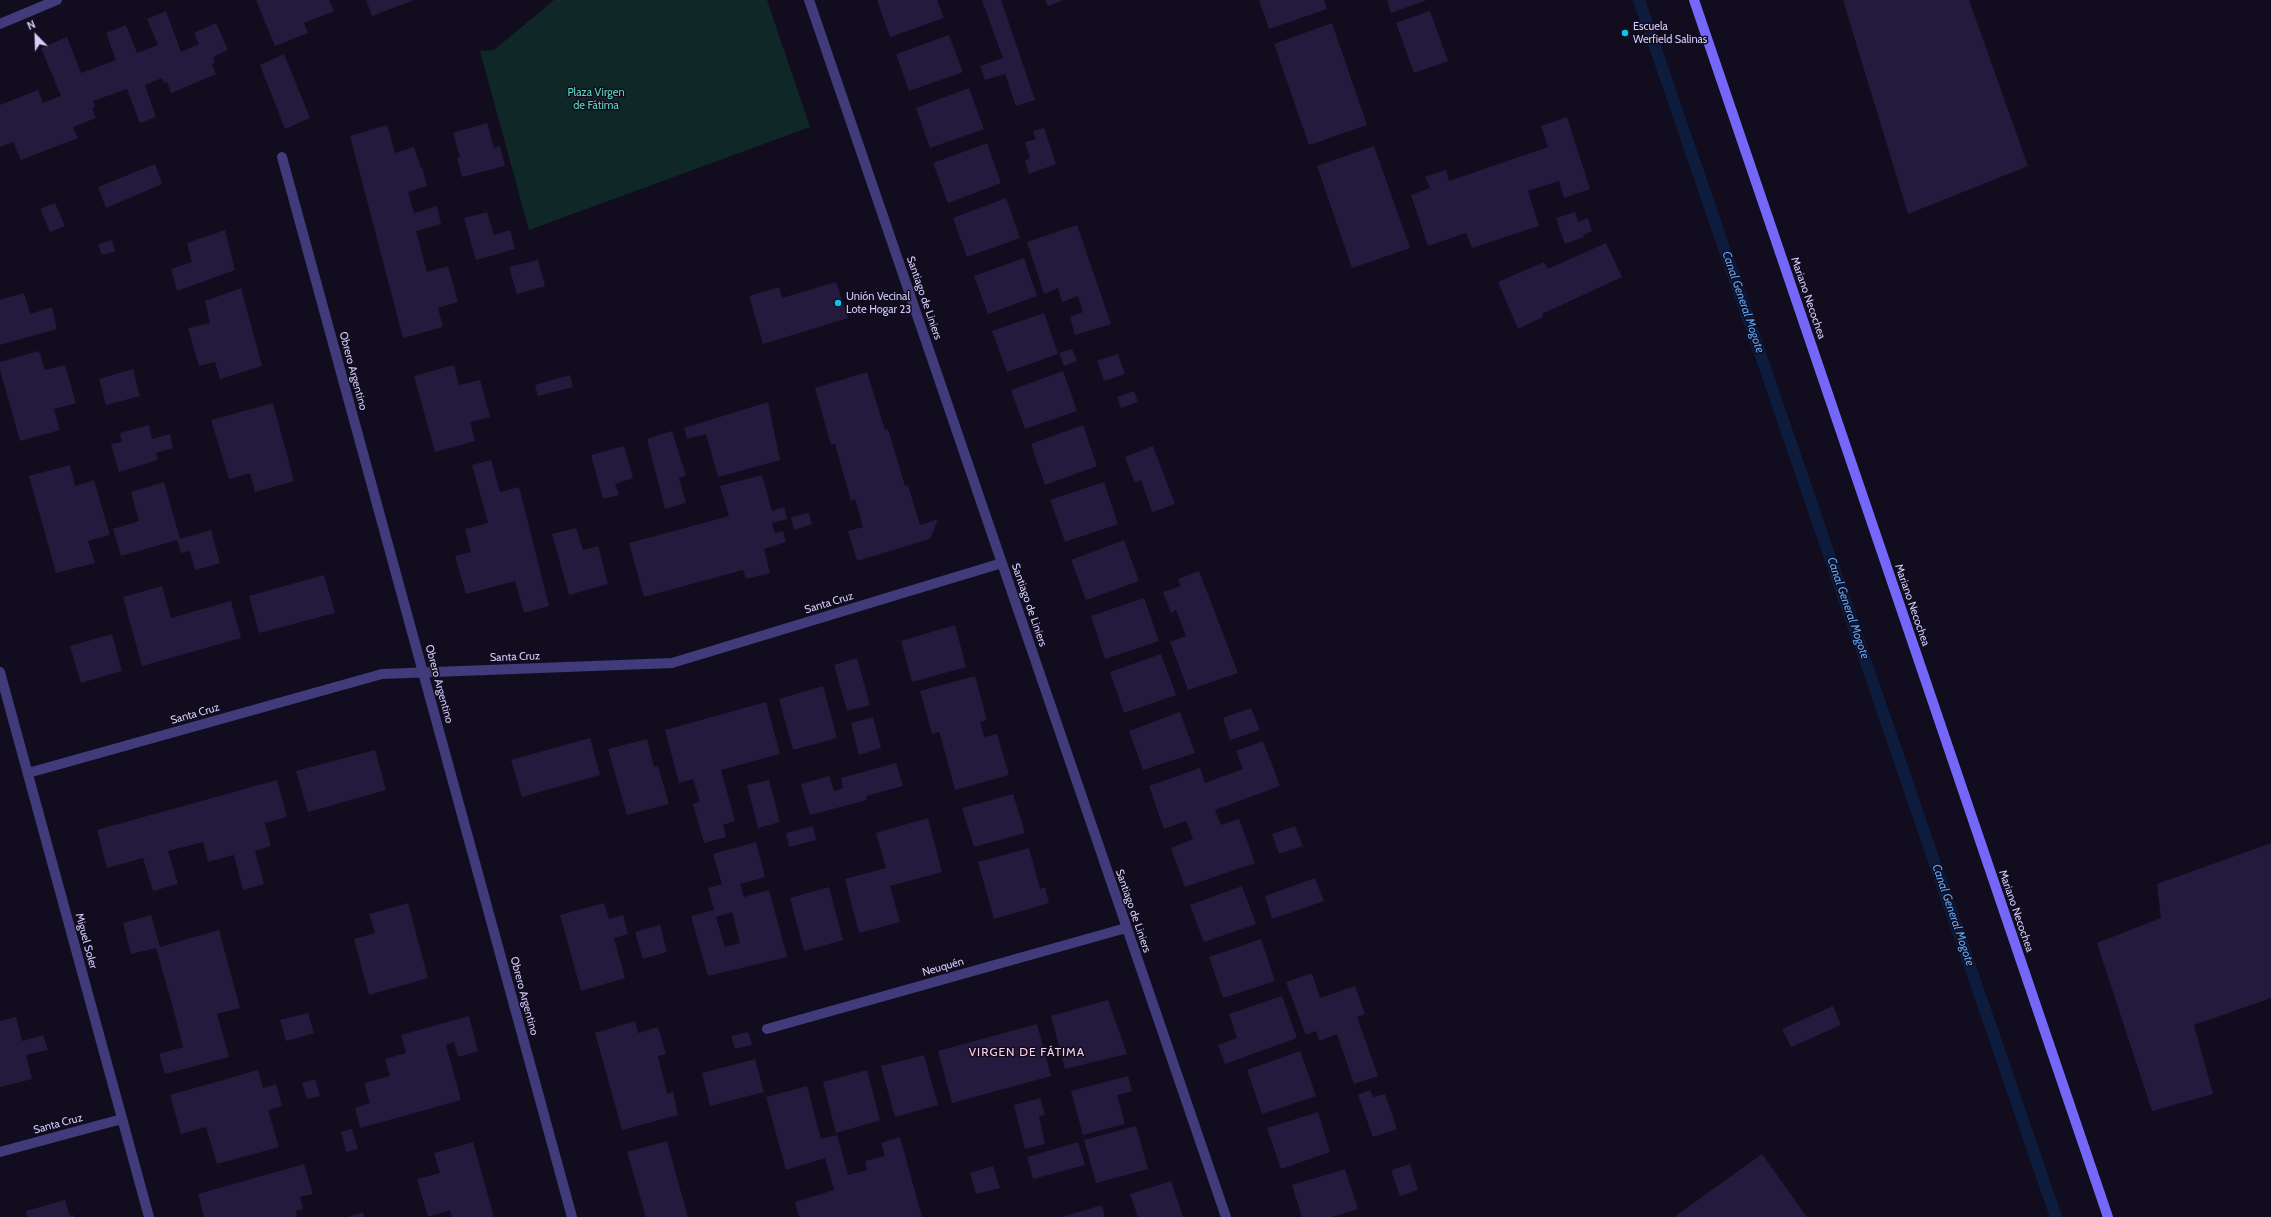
<!DOCTYPE html>
<meta charset="utf-8">
<style>
body{margin:0}
#map{position:relative;width:2271px;height:1217px;overflow:hidden;background:#110d1e;font-family:Cabin,sans-serif}
canvas{display:block}
.north{position:absolute;left:16px;top:16px;width:40px;height:40px;-webkit-text-stroke:3px #110d1e;paint-order:stroke;rotate:337deg;font-size:11px;font-weight:700;line-height:16px;text-align:center;color:#d5ccfd}
.north::after{content:'';display:block;margin:auto;width:14px;height:18px;background:#d5ccfd;clip-path:polygon(50% 0,100% 100%,50% 72%,0 100%)}
</style>
<div id="map">
<canvas width="2271" height="1217"></canvas>
<div class="north">N</div>
</div>
<script>
const c = document.querySelector('canvas').getContext('2d');
c.lineJoin = 'round';
function paint(path, color) {
  c.fillStyle = color;
  c.fill(path, 'evenodd');
}
function toPath(rows) {
  const path = new Path2D();
  for (const r of rows) {
    path.moveTo(r[0], r[1]);
    for (let i = 2; i < r.length; i += 2) path.lineTo(r[i], r[i + 1]);
  }
  return path;
}
function stroke(path, color, width, dash) {
  c.strokeStyle = color;
  c.lineWidth = width;
  c.lineCap = dash ? 'butt' : 'round';
  c.setLineDash(dash || []);
  c.stroke(path);
}
function write(font, color, halo, rows, align = 'center') {
  c.font = font + ' Cabin,sans-serif';
  c.lineWidth = 3;
  c.setLineDash([]);
  c.textBaseline = 'middle';
  c.strokeStyle = halo;
  c.fillStyle = color;
  for (const [text, x, y, turn = 0] of rows) {
    c.save();
    c.translate(x, y);
    c.rotate((+turn || 0) * Math.PI / 180);
    c.textAlign = isNaN(turn) ? turn : align;
    if (halo) c.strokeText(text, 0, 0);
    c.fillText(text, 0, 0);
    c.restore();
  }
}
const green = toPath([
 [554,0,767,0,810,127,529,230,480,51,494,50]
]);
const stream = toPath([
 [1639,0,2056,1217]
]);
const building = toPath([
 [256,0,329,0,334,11,304,23,308,33,275,46],
 [366,0,414,0,372,16],
 [877,0,937,0,944,18,890,37],
 [982,0,1001,0,1035,100,1016,106,1005,74,985,80,980,66,1003,58],
 [1045,0,1064,0,1048,6],
 [1259,0,1324,0,1327,9,1269,29],
 [1387,0,1427,0,1391,13],
 [1843,0,1969,0,2028,166,1908,214],
 [166,11,181,52,199,44,194,33,216,23,228,50,213,57,215,63,212,64,216,74,171,93,167,82,164,83,162,78,145,85,156,117,140,123,127,89,93,101,95,107,92,108,96,118,73,127,78,138,21,160,13,142,0,147,0,105,38,90,43,103,61,96,41,48,67,37,81,73,116,60,106,33,126,25,137,53,158,45,147,19],
 [1430,11,1448,61,1414,73,1396,23],
 [1332,23,1367,125,1309,145,1274,44],
 [949,35,963,72,909,91,896,54],
 [284,54,310,118,285,129,260,65],
 [969,88,984,129,930,148,916,108],
 [1567,117,1590,189,1564,198,1559,181,1528,191,1539,226,1472,248,1466,233,1428,246,1411,195,1430,188,1425,177,1446,170,1449,181,1548,147,1541,126],
 [487,123,494,148,500,146,505,166,462,177,457,158,460,157,453,133],
 [387,125,395,153,414,147,421,168,422,167,427,186,408,192,414,213,437,206,441,224,416,231,427,272,448,266,458,302,438,308,443,327,403,338,350,136],
 [1044,128,1056,164,1029,174,1025,161,1030,158,1025,142,1036,139,1033,131],
 [987,143,1001,183,948,203,933,163],
 [1374,146,1410,248,1352,268,1317,166],
 [155,164,162,184,106,208,98,187],
 [1006,198,1020,238,967,257,953,218],
 [55,203,65,226,50,232,40,209],
 [487,212,494,235,510,230,515,249,476,260,464,218],
 [1575,212,1578,222,1588,218,1592,231,1583,235,1584,237,1565,244,1556,218],
 [1077,225,1111,324,1075,335,1070,317,1083,312,1078,296,1062,302,1058,288,1044,294,1027,242],
 [225,230,235,270,177,291,171,269,192,262,187,243],
 [112,240,115,251,102,255,98,244],
 [1606,243,1622,277,1542,314,1543,317,1518,329,1498,282,1544,262,1548,269],
 [1024,258,1037,296,988,314,974,276],
 [538,260,545,286,517,294,509,267],
 [836,282,848,318,763,344,749,296,779,287,782,298],
 [241,288,262,366,220,379,215,362,199,366,188,328,210,323,205,301],
 [24,293,30,314,52,307,57,329,0,345,0,300],
 [1044,313,1058,354,1007,372,992,331],
 [1072,349,1077,361,1064,366,1059,353],
 [39,351,45,370,65,365,76,403,54,409,60,430,20,441,0,370,0,362],
 [1118,354,1125,374,1104,381,1097,361],
 [454,365,459,385,480,380,490,417,470,422,475,441,435,452,414,376],
 [133,369,140,396,106,405,99,379],
 [1063,371,1077,411,1025,429,1011,390],
 [867,372,885,430,888,429,905,486,908,485,920,525,938,519,930,539,857,561,848,531,863,527,855,499,851,501,835,444,831,445,815,388],
 [570,375,573,387,538,396,535,385],
 [1134,391,1138,402,1121,408,1117,397],
 [768,402,780,460,718,477,706,434,687,439,684,428],
 [273,403,294,481,255,492,250,473,229,479,211,420],
 [149,425,152,439,170,434,173,448,156,453,158,460,119,472,111,444,122,442,120,433],
 [1083,425,1097,466,1045,485,1031,444],
 [672,431,686,476,679,478,686,503,665,509,647,439],
 [624,446,633,478,615,484,619,495,603,499,591,455],
 [1153,446,1175,504,1152,512,1141,480,1135,483,1125,457],
 [491,460,500,492,519,487,549,606,524,613,515,581,466,594,455,556,471,552,465,529,488,523,472,465],
 [70,465,75,486,94,480,110,535,88,541,95,563,56,573,29,476],
 [762,475,772,511,784,507,787,519,772,523,775,533,783,531,786,542,764,549,770,573,746,579,743,570,644,597,629,543,729,516,720,486],
 [164,482,180,539,211,530,220,563,195,570,190,551,181,553,177,540,121,556,113,529,139,521,131,492],
 [1104,482,1118,524,1065,542,1050,500],
 [809,513,812,524,794,530,791,517],
 [576,528,583,550,598,546,608,584,569,595,552,534],
 [1124,540,1139,581,1086,600,1071,560],
 [1199,571,1238,673,1188,690,1170,642,1186,636,1176,610,1171,613,1163,592,1181,586,1178,579],
 [324,575,335,613,259,633,249,596],
 [162,586,171,618,231,601,241,638,142,666,123,597],
 [1144,598,1159,641,1105,659,1091,616],
 [955,625,966,667,912,682,901,641],
 [112,634,122,671,81,683,70,646],
 [1161,654,1176,695,1124,713,1110,672],
 [857,658,870,705,847,711,834,665],
 [975,676,987,720,980,722,984,737,997,734,1009,775,955,790,940,734,939,732,932,734,920,691],
 [823,686,837,738,793,750,779,699],
 [766,702,780,754,721,770,735,821,723,825,726,837,704,843,693,804,700,802,693,779,679,783,665,730],
 [1251,708,1260,730,1230,740,1223,718],
 [1180,712,1195,753,1143,770,1129,731],
 [873,717,881,748,859,755,851,723],
 [590,738,600,775,522,797,511,760],
 [647,739,654,767,658,766,669,804,627,815,608,749],
 [1263,741,1280,786,1215,810,1221,825,1239,819,1255,863,1185,887,1171,848,1193,839,1186,821,1164,829,1149,786,1200,768,1205,783,1243,769,1236,751],
 [375,750,386,790,308,812,296,771],
 [896,763,903,786,866,796,867,800,810,815,801,784,829,776,834,791,843,788,841,778],
 [277,780,287,817,265,823,271,846,255,851,264,884,243,890,234,855,208,862,203,842,168,851,178,884,153,891,143,858,107,868,97,830],
 [769,780,780,822,758,828,747,785],
 [1013,794,1025,833,974,847,962,808],
 [928,818,942,872,890,886,900,922,859,933,845,879,886,868,876,833],
 [813,826,816,840,789,847,786,833],
 [1295,826,1303,846,1279,854,1272,834],
 [756,842,765,877,740,884,744,897,769,890,787,957,708,976,691,916,714,910,708,888,722,884,713,854],
 [732,912,740,943,725,947,716,917],
 [2271,843,2271,998,2194,1025,2213,1094,2152,1111,2097,943,2161,918,2157,884],
 [1029,848,1040,889,1045,887,1049,903,994,919,978,862],
 [1315,878,1324,901,1272,919,1265,896],
 [1242,886,1256,924,1204,942,1190,905],
 [829,887,843,940,804,951,790,898],
 [408,903,428,978,369,995,354,939,375,933,369,914],
 [604,903,609,919,623,915,628,934,614,938,625,978,581,991,560,915],
 [151,915,160,947,219,930,240,1008,217,1014,229,1057,165,1074,159,1054,183,1047,173,1008,156,948,131,954,123,923],
 [660,925,667,952,643,959,635,932],
 [1261,939,1275,981,1223,998,1209,957],
 [1312,973,1320,998,1355,986,1365,1014,1357,1017,1378,1076,1354,1084,1337,1034,1319,1041,1316,1031,1306,1035,1286,982],
 [1282,996,1297,1038,1225,1064,1218,1045,1237,1038,1229,1014],
 [1108,1000,1127,1054,1065,1069,1051,1016],
 [1833,1006,1841,1025,1791,1047,1782,1029],
 [308,1013,314,1033,286,1041,280,1020],
 [469,1016,478,1051,458,1057,454,1042,446,1045,461,1100,360,1128,355,1108,370,1103,364,1083,390,1076,385,1059,406,1053,401,1035],
 [16,1017,22,1041,43,1035,48,1050,26,1055,32,1079,0,1087,0,1021],
 [635,1021,638,1033,658,1027,666,1054,658,1056,667,1094,673,1092,678,1115,622,1130,595,1033],
 [1037,1024,1051,1076,952,1103,938,1051],
 [748,1032,752,1045,735,1049,731,1036],
 [1300,1051,1316,1096,1262,1114,1247,1070],
 [924,1055,938,1105,895,1117,881,1066],
 [755,1059,764,1092,710,1106,702,1073],
 [258,1070,263,1088,276,1084,282,1106,268,1110,279,1147,217,1164,206,1127,181,1134,170,1095],
 [867,1070,880,1120,836,1133,823,1082],
 [1128,1076,1132,1091,1117,1095,1125,1124,1083,1135,1071,1091],
 [315,1079,320,1096,307,1099,302,1083],
 [807,1086,821,1139,837,1135,848,1175,867,1170,865,1161,885,1156,881,1143,900,1137,922,1217,799,1217,795,1202,834,1190,825,1158,786,1170,766,1097],
 [1370,1090,1373,1097,1385,1094,1397,1129,1373,1137,1358,1095],
 [1040,1098,1045,1115,1039,1116,1045,1144,1025,1149,1014,1105],
 [1318,1112,1330,1152,1281,1169,1267,1128],
 [1136,1126,1148,1169,1096,1183,1084,1140],
 [352,1129,358,1149,346,1152,341,1132],
 [667,1141,677,1178,688,1217,646,1217,627,1152],
 [473,1142,494,1217,452,1217,450,1210,428,1217,417,1179,440,1173,434,1153],
 [1078,1142,1085,1165,1033,1179,1027,1157],
 [1762,1154,1807,1217,1674,1217],
 [304,1164,313,1194,300,1197,303,1209,296,1211,297,1217,204,1217,198,1194],
 [1410,1164,1418,1190,1400,1196,1391,1170],
 [993,1166,1000,1188,976,1194,970,1173],
 [1345,1169,1358,1209,1332,1217,1302,1217,1292,1185],
 [1171,1181,1183,1217,1138,1217,1130,1194],
 [65,1200,70,1216,74,1215,74,1217,27,1217,26,1211],
 [1102,1205,1105,1217,1062,1217],
 [363,1212,364,1217,348,1217]
]);
const street = toPath([
 [809,0,1226,1217],
 [0,24,57,0],
 [282,157,572,1217],
 [0,672,149,1217],
 [28,773,382,674,672,663,1002,563],
 [767,1029,1126,928],
 [0,1152,122,1119]
]);
const secondary = toPath([
 [1694,0,2108,1217]
]);
const markers = [
 [1625,33,4,"#0ac5eb"],
 [838,303,4,"#0ac5eb"]
];
const poiNames = [
 ["Escuela",1633,27],
 ["Werfield Salinas",1633,40],
 ["Unión Vecinal",846,297],
 ["Lote Hogar 23",846,310]
];
const parkNames = [
 ["Plaza Virgen",596,93],
 ["de Fátima",596,106]
];
const streetNames = [
 ["Santiago de Liniers",924,298,71],
 ["Mariano Necochea",1808,298,71],
 ["Obrero Argentino",353,371,75],
 ["Santa Cruz",829,603,-17],
 ["Santiago de Liniers",1029,605,71],
 ["Mariano Necochea",1912,605,71],
 ["Santa Cruz",515,657,-2],
 ["Obrero Argentino",439,684,75],
 ["Santa Cruz",195,714,-16],
 ["Santiago de Liniers",1133,911,71],
 ["Mariano Necochea",2016,911,71],
 ["Miguel Soler",86,941,75],
 ["Neuquén",943,967,-16],
 ["Obrero Argentino",524,996,75],
 ["Santa Cruz",58,1124,-15]
];
const waterNames = [
 ["Canal General Mogote",1743,302,71],
 ["Canal General Mogote",1848,608,71],
 ["Canal General Mogote",1953,915,71]
];
const neighbourhoodNames = [
 ["VIRGEN DE FÁTIMA",1027,1052]
];
paint(green, '#102727');
stroke(stream, '#0d1b3d', 12);
paint(building, '#231a3e');
stroke(street, '#413a7b', 10);
stroke(secondary, '#7467f9', 10);
for (const [x, y, r, color] of markers) {
  const dot = new Path2D();
  dot.arc(x, y, r, 0, 2 * Math.PI);
  c.fillStyle = color;
  c.fill(dot);
  stroke(dot, '#110d1e', 1.5);
}
write('11px', '#d5ccfd', '#110d1e', poiNames, 'left');
write('11px', '#5cd9c2', '#110d1e', parkNames);
write('11px', '#d5ccfd', '#110d1e', streetNames);
write('italic 12px', '#5ea7f8', '#110d1e', waterNames);
c.letterSpacing = '1px';
write('12px', '#fdcee9', '#110d1e', neighbourhoodNames);
c.letterSpacing = '0px';
</script>
